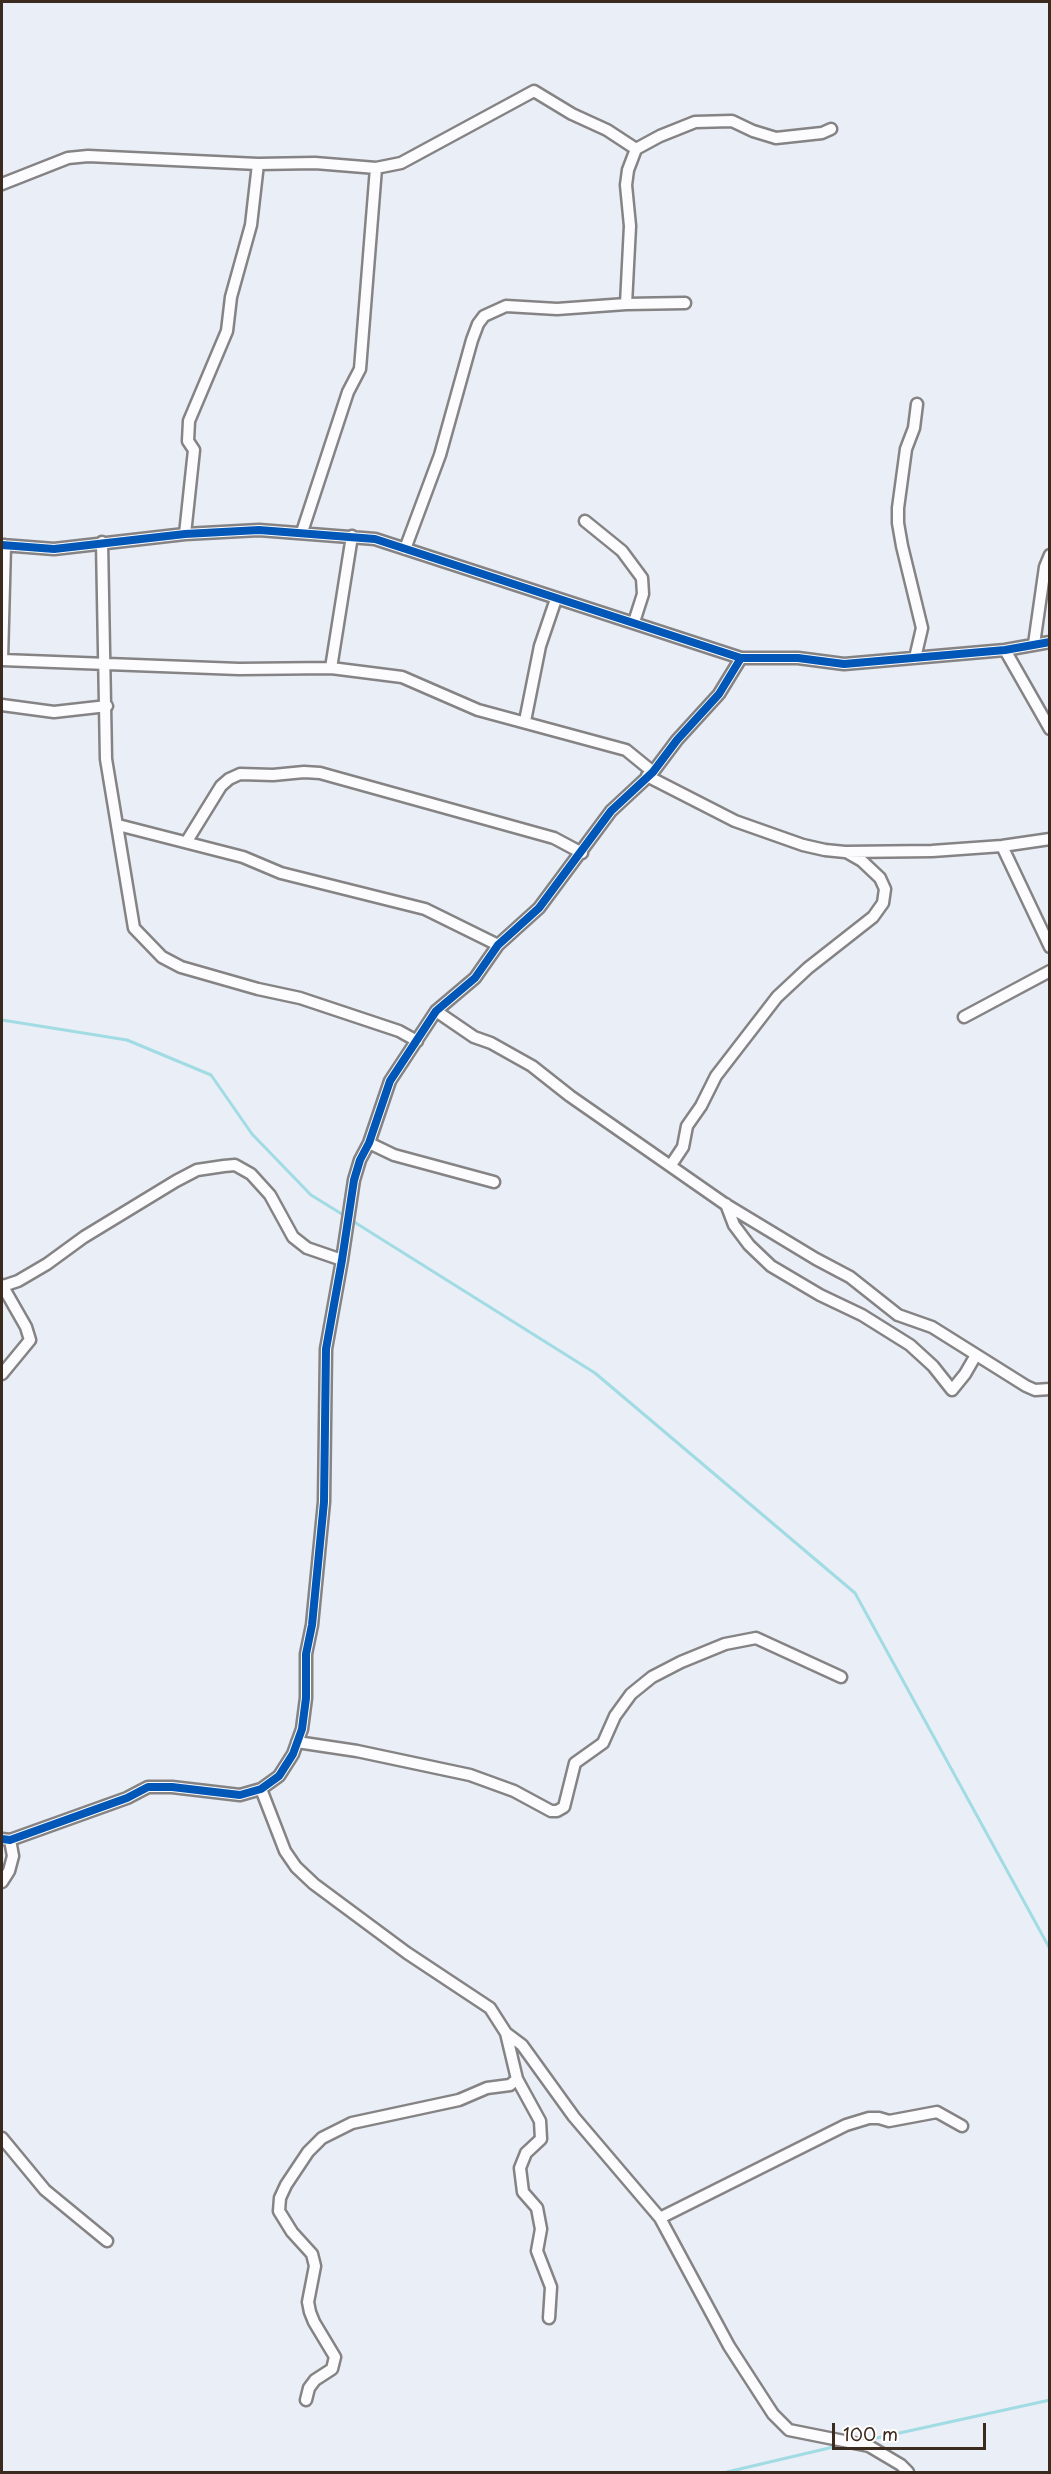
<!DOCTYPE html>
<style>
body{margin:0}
#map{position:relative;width:1051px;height:2474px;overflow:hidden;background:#eaeef6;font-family:"Playpen Sans",sans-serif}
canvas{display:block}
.frame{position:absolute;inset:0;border:3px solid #3b2a1e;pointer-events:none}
.scale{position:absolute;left:832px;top:2423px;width:154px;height:27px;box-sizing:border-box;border:3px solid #3b2a1e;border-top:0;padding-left:8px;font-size:18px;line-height:21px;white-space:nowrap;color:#3b2a1e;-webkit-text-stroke:4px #fff;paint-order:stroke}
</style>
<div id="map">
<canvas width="1051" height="2474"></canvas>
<div class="frame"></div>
<div class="scale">100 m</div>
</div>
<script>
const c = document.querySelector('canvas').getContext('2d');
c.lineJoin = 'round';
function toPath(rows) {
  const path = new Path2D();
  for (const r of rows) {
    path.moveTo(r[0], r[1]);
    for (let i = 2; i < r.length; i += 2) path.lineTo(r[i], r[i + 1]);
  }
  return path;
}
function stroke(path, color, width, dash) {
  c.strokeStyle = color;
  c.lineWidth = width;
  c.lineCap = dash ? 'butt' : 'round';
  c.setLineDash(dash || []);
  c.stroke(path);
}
const stream = toPath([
 [2,1020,127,1040,211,1075,252,1134,311,1195,345,1216],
 [351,1220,595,1373,855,1593,1050,1949],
 [863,2441,1050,2400],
 [727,2472,842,2445]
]);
const street = toPath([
 [636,149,660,136,695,122,732,121,753,131,776,138,822,133,831,129],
 [2,184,68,158,88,156,258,164,315,163,376,168,401,163,534,91,572,114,607,130,636,149,628,170,626,185,630,226,626,304],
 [585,521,622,551,642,578,643,594,634,622],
 [302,532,348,392,360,369,376,168],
 [185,534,194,450,188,441,189,421,227,331,231,297,251,225,258,164],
 [102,542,106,759,134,928,162,957,181,967,258,989,300,998,399,1031,417,1041],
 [2,545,54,549,185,534,259,530,375,539,741,658,798,658,844,664,1005,650,1050,642],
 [405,549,440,455,472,340,478,324,484,316,506,306,557,309,626,304,685,303],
 [1034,644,1045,567,1050,555],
 [1005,650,1050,729],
 [915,658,922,628,902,546,898,523,898,508,906,449,914,428,917,404],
 [2,660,239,669,331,668,402,677,478,710,626,750,653,772],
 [2,660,5,545],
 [331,668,352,536],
 [2,705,54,712,107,706],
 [525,721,540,646,556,599],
 [647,776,735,821,803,845,825,850,845,852,932,851,1002,846,1050,839],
 [118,825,243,857,281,873,425,909,498,945],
 [187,841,221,786,229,779,240,774,273,775,304,772,320,773,554,838,582,853],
 [1002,846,1050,947],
 [436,1011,474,1037,491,1043,532,1066,570,1096,725,1204,816,1259,850,1277,898,1315,932,1327,1026,1386,1035,1390,1050,1389],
 [964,1017,1050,971],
 [369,1143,394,1155,494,1182],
 [671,1165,683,1147,687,1126,701,1106,716,1076,777,997,808,968,873,917,883,903,885,889,880,878,862,861,848,853],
 [726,1204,734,1225,749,1245,771,1266,820,1295,862,1315,910,1345,933,1366,952,1390,965,1374,976,1355],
 [2,1285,26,1327,30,1340,2,1374],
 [3,1286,18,1281,47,1264,84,1237,176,1181,197,1170,224,1166,235,1165,251,1174,270,1195,293,1237,307,1248,342,1260],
 [297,1742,357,1751,470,1775,514,1791,551,1811,557,1811,564,1807,575,1763,603,1743,615,1716,631,1694,652,1677,681,1662,725,1644,756,1638,841,1677],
 [261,1789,285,1851,296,1867,314,1884,407,1953,490,2008,506,2033,522,2045,574,2117,660,2218,729,2346,773,2414,789,2430,869,2446,901,2465,908,2472],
 [2,1839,10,1840,127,1798,148,1787,172,1787,240,1795,261,1789,279,1776,293,1754,302,1729,306,1698,306,1654,312,1625,324,1502,326,1349,342,1260,354,1180,360,1160,369,1143,390,1081,436,1011,475,978,498,945,539,908,611,811,653,772,677,740,719,694,741,658],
 [2,1882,9,1871,13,1856,10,1840],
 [517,2079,540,2121,541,2139,526,2153,520,2168,523,2192,537,2208,541,2229,537,2251,551,2287,549,2318],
 [2,2138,45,2190,107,2241],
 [660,2218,846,2125,869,2118,879,2118,889,2121,937,2112,962,2126],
 [306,2400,309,2388,315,2380,332,2369,335,2357,314,2322,310,2312,308,2302,315,2266,312,2254,292,2232,279,2211,280,2198,286,2185,308,2152,322,2138,352,2123,459,2100,487,2088,510,2085,517,2079,506,2033]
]);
const cycleway = toPath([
 [2,545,54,549,185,534,259,530,375,539,741,658,798,658,844,664,1005,650,1050,642],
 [2,1839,10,1840,127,1798,148,1787,172,1787,240,1795,261,1789,279,1776,293,1754,302,1729,306,1698,306,1654,312,1625,324,1502,326,1349,342,1260,354,1180,360,1160,369,1143,390,1081,436,1011,475,978,498,945,539,908,611,811,653,772,677,740,719,694,741,658]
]);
stroke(stream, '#a1dbe4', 3);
stroke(street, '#858384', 15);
stroke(street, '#fcfcfe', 10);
stroke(cycleway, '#0057b8', 8);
</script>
